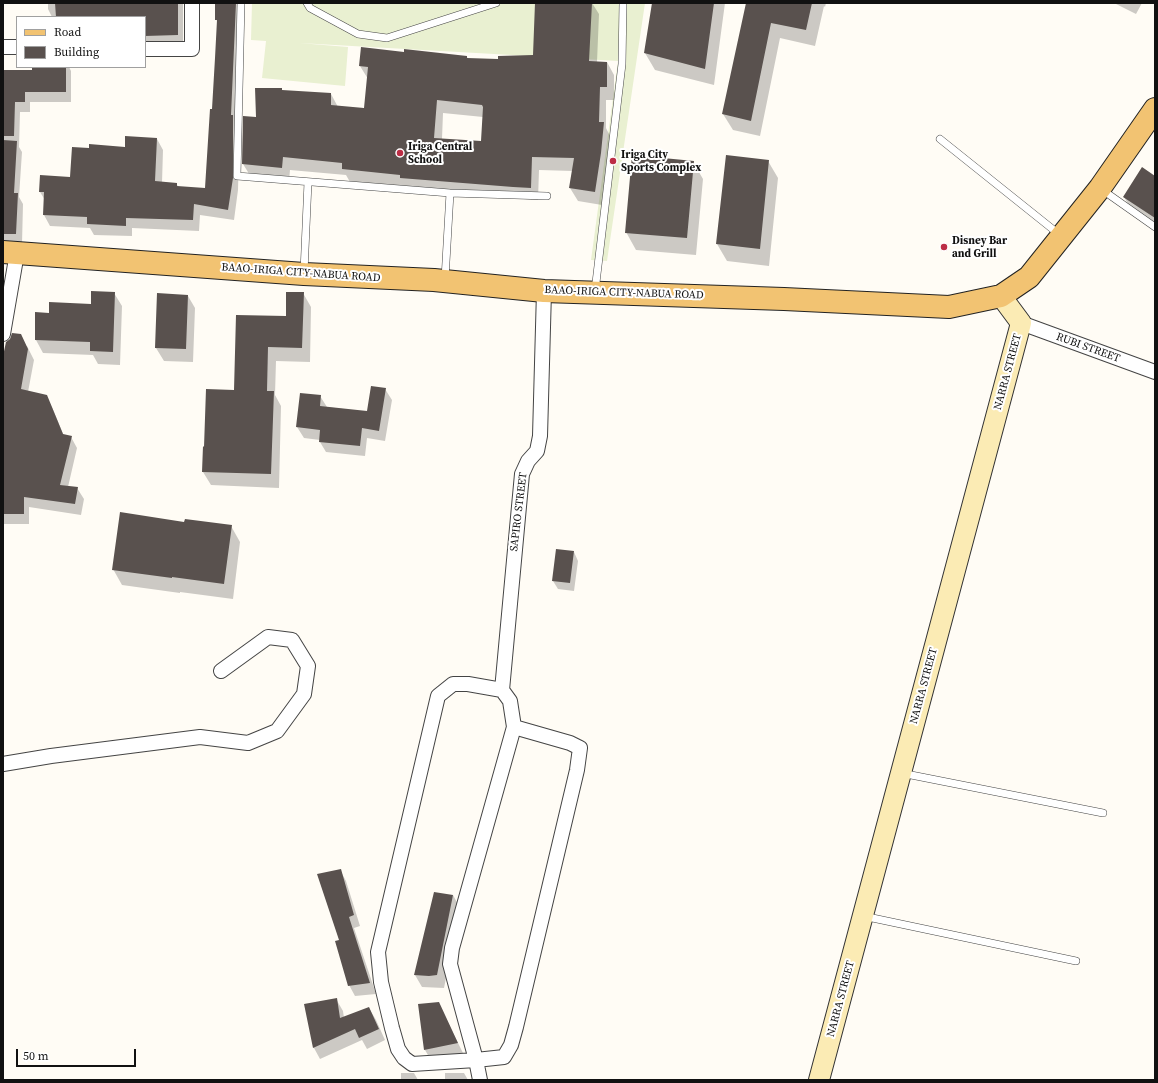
<!DOCTYPE html>
<style>
body{margin:0}
#map{position:relative;width:1158px;height:1083px;overflow:hidden;background:#fffcf5;font-family:"Source Serif 4",serif}
canvas{display:block}
.frame{position:absolute;inset:0;border:4px solid #111;pointer-events:none}
.legend{position:absolute;left:16px;top:16px;width:130px;height:52px;box-sizing:border-box;background:#fff;border:1px solid #a0a0a0;margin:0;padding:5px 7px;list-style:none;font-size:12px;color:#111}
.legend li{display:flex;align-items:center;gap:8px;height:20px}
.legend b{width:20px;border:1px solid #a0a0a0}
.scale{position:absolute;left:16px;top:1049px;width:120px;height:18px;box-sizing:border-box;border:2px solid #111;border-top:0;padding-left:5px;font-size:12px;line-height:14px;white-space:nowrap;color:#111;-webkit-text-stroke:3px #fff;paint-order:stroke}
</style>
<div id="map">
<canvas width="1158" height="1083"></canvas>
<div class="frame"></div>
<ul class="legend">
<li><b style="height:5px;background:#f2c372"></b>Road</li>
<li><b style="height:11px;background:#59514e"></b>Building</li>
</ul>
<div class="scale">50 m</div>
</div>
<script>
const c = document.querySelector('canvas').getContext('2d');
c.lineJoin = 'round';
function paint(path, color) {
  c.fillStyle = color;
  c.fill(path, 'evenodd');
}
function toPath(rows) {
  const path = new Path2D();
  for (const r of rows) {
    path.moveTo(r[0], r[1]);
    for (let i = 2; i < r.length; i += 2) path.lineTo(r[i], r[i + 1]);
  }
  return path;
}
function stroke(path, color, width, dash) {
  c.strokeStyle = color;
  c.lineWidth = width;
  c.lineCap = dash ? 'butt' : 'round';
  c.setLineDash(dash || []);
  c.stroke(path);
}
function write(font, color, halo, rows, align = 'center') {
  c.font = font + ' "Source Serif 4",serif';
  c.lineWidth = 4;
  c.setLineDash([]);
  c.textBaseline = 'middle';
  c.strokeStyle = halo;
  c.fillStyle = color;
  for (const [text, x, y, turn = 0] of rows) {
    c.save();
    c.translate(x, y);
    c.rotate((+turn || 0) * Math.PI / 180);
    c.textAlign = isNaN(turn) ? turn : align;
    if (halo) c.strokeText(text, 0, 0);
    c.fillText(text, 0, 0);
    c.restore();
  }
}
const pitch = toPath([
 [252,3,645,3,607,261,591,260,618,61,299,43,348,47,345,86,262,78,266,41,251,40]
]);
const shadow = toPath([
 [48,3,183,3,183,44,145,45,145,17,52,17,48,9],
 [216,3,243,3,238,190,234,220,200,215,199,231,132,228,132,236,94,235,90,228,50,226,44,215,45,200,40,192,71,178,126,148,157,139,163,150,162,183,176,184,179,187,206,189,213,110,218,23,216,19],
 [536,3,592,3,599,14,597,62,607,62,614,75,614,100,606,100,606,128,610,136,602,205,578,201,570,188,573,171,539,170,538,200,408,191,406,187,350,182,346,175,290,170,289,181,251,177,243,164,257,118,281,89,283,91,331,94,338,107,365,110,368,79,360,66,405,53,467,57,468,59,499,60,534,56],
 [443,113,483,117,482,142,442,139],
 [653,3,725,3,714,85,655,70,645,53],
 [747,3,826,3,825,7,824,6,815,46,780,38,760,136,733,130,723,114],
 [1114,3,1142,3,1136,14],
 [33,67,69,67,71,71,71,102,30,102,30,112,20,112,19,147,22,152,19,197,23,204,22,244,3,243,3,71,33,71],
 [768,161,778,178,769,266,727,261,717,244],
 [693,162,703,179,696,255,636,250,626,232],
 [1155,177,1155,228,1134,214,1124,197],
 [114,293,122,306,120,365,98,364,93,355,43,353,36,340,50,314,92,305],
 [303,293,311,307,310,362,276,361,275,395,281,406,279,488,211,485,203,472,205,448,235,391],
 [188,296,195,308,193,362,164,361,156,348],
 [27,346,34,360,28,392,46,396,52,407,64,436,71,437,77,448,68,487,77,488,84,499,81,515,29,507,29,524,3,524,3,362],
 [385,389,392,400,385,441,367,438,365,456,326,452,320,442,320,440,304,438,297,427,301,394,320,396,327,407,368,412],
 [185,523,231,526,240,542,233,599,180,592,180,593,122,585,113,569],
 [574,552,578,561,574,591,558,589,553,581],
 [340,870,346,881,360,926,354,928,376,994,355,996,349,985,340,940],
 [453,895,460,908,444,988,422,987,415,975],
 [336,999,343,1011,344,1018,369,1008,376,1020,385,1040,367,1049,362,1040,320,1059,314,1048,306,1005],
 [438,1003,464,1055,432,1062,425,1050],
 [401,1073,414,1073,418,1080,401,1080],
 [445,1073,464,1073,468,1080,445,1080]
]);
const building = toPath([
 [55,3,178,3,178,35,145,36,145,17,56,17],
 [215,3,236,3,231,115,233,115,233,178,228,210,194,204,193,220,126,218,126,226,87,224,87,217,43,215,44,192,39,192,40,175,70,177,72,147,89,148,89,144,125,147,125,136,157,138,155,181,177,183,177,186,205,188,210,109,212,109,215,58,217,20,215,20],
 [535,3,592,3,589,61,607,62,607,87,600,87,599,122,604,122,601,153,595,192,569,188,574,158,532,157,531,188,513,187,400,178,400,175,342,169,342,163,283,157,282,168,242,164,243,116,256,117,255,88,282,88,282,90,331,93,331,105,364,108,368,67,359,66,361,47,404,52,404,49,467,56,467,58,498,59,498,56,533,55],
 [437,100,482,105,483,107,481,141,434,138],
 [652,3,714,3,705,69,644,53],
 [746,3,812,3,806,30,771,23,751,121,722,114],
 [32,67,66,67,66,92,25,92,25,102,15,102,14,136,3,136,3,70,32,70],
 [3,140,17,141,14,193,18,193,16,234,3,234],
 [632,155,694,161,687,238,625,233],
 [726,155,769,160,760,249,716,244],
 [1142,167,1155,176,1155,218,1123,197],
 [91,291,115,292,113,352,90,351,90,342,35,340,35,312,49,313,49,302,91,304],
 [286,292,304,292,302,348,268,347,267,391,274,391,271,474,202,472,203,446,204,447,206,389,234,390,236,315,286,316],
 [157,293,188,295,186,349,155,348],
 [12,333,21,334,28,349,21,389,47,395,63,434,72,436,60,485,78,487,75,504,24,497,24,514,3,514,3,356,6,342,10,339],
 [371,386,386,388,379,431,362,428,360,446,319,442,320,430,296,427,300,393,321,395,320,406,367,411],
 [120,512,184,522,185,519,232,525,224,584,172,577,172,578,112,570],
 [556,549,574,551,570,583,552,581],
 [341,869,354,915,349,917,370,983,348,986,335,941,339,940,317,874],
 [434,892,453,895,437,975,429,976,414,975],
 [337,998,340,1018,369,1007,379,1029,359,1038,355,1029,313,1048,304,1004],
 [439,1002,458,1043,424,1050,418,1004]
]);
const lane = toPath([
 [241,3,237,176,450,193,547,196],
 [307,3,310,8,358,34,387,38,496,3],
 [940,139,1060,235],
 [1101,189,1155,227],
 [304,272,308,182],
 [445,279,450,193],
 [595,291,622,64,623,3],
 [901,773,1103,813],
 [863,916,1076,961]
]);
const street = toPath([
 [3,47,17,47],
 [145,49,192,49,192,3],
 [1021,323,1155,372],
 [3,334,17,253],
 [502,690,522,474,528,461,537,451,540,436,544,291],
 [3,764,51,756,200,737,248,743,277,731,304,694,308,666,292,640,268,637,221,671],
 [480,1080,476,1060,450,964,452,948,514,727,510,701,502,690,468,684,453,684,438,696,378,952,381,982,392,1028,398,1049,404,1058,412,1064,476,1060,504,1057,511,1045,516,1027,577,770,580,748,570,743,514,727]
]);
const secondary = toPath([
 [819,1080,1021,323,1001,296]
]);
const primary = toPath([
 [3,252,304,274,434,280,544,291,784,299,949,307,1001,296,1029,277,1100,188,1155,109]
]);
const markers = [
 [400,153,4,"#bc2d45"],
 [613,161,4,"#bc2d45"],
 [944,247,4,"#bc2d45"]
];
const poiNames = [
 ["Iriga Central",408,147],
 ["School",408,160],
 ["Iriga City",621,155],
 ["Sports Complex",621,168],
 ["Disney Bar",952,241],
 ["and Grill",952,254]
];
const streetNames = [
 ["BAAO-IRIGA CITY-NABUA ROAD",301,273,4],
 ["BAAO-IRIGA CITY-NABUA ROAD",624,293,2],
 ["RUBI STREET",1088,348,20],
 ["NARRA STREET",1008,372,-75],
 ["SAPIRO STREET",519,512,-83],
 ["NARRA STREET",924,686,-75],
 ["NARRA STREET",841,999,-75]
];
paint(pitch, '#e9f0d1');
paint(shadow, '#0003');
paint(building, '#59514e');
stroke(lane, '#444', 8);
stroke(street, '#444', 16);
stroke(secondary, '#333', 22);
stroke(primary, '#222', 24);
stroke(lane, '#fff', 7);
stroke(street, '#fff', 14);
stroke(secondary, '#fbebb4', 20);
stroke(primary, '#f2c372', 22);
for (const [x, y, r, color] of markers) {
  const dot = new Path2D();
  dot.arc(x, y, r, 0, 2 * Math.PI);
  c.fillStyle = color;
  c.fill(dot);
  stroke(dot, '#fff', 1.5);
}
write('bold 11px', '#111', '#fff', poiNames, 'left');
write('11px', '#111', '#fff', streetNames);
</script>
